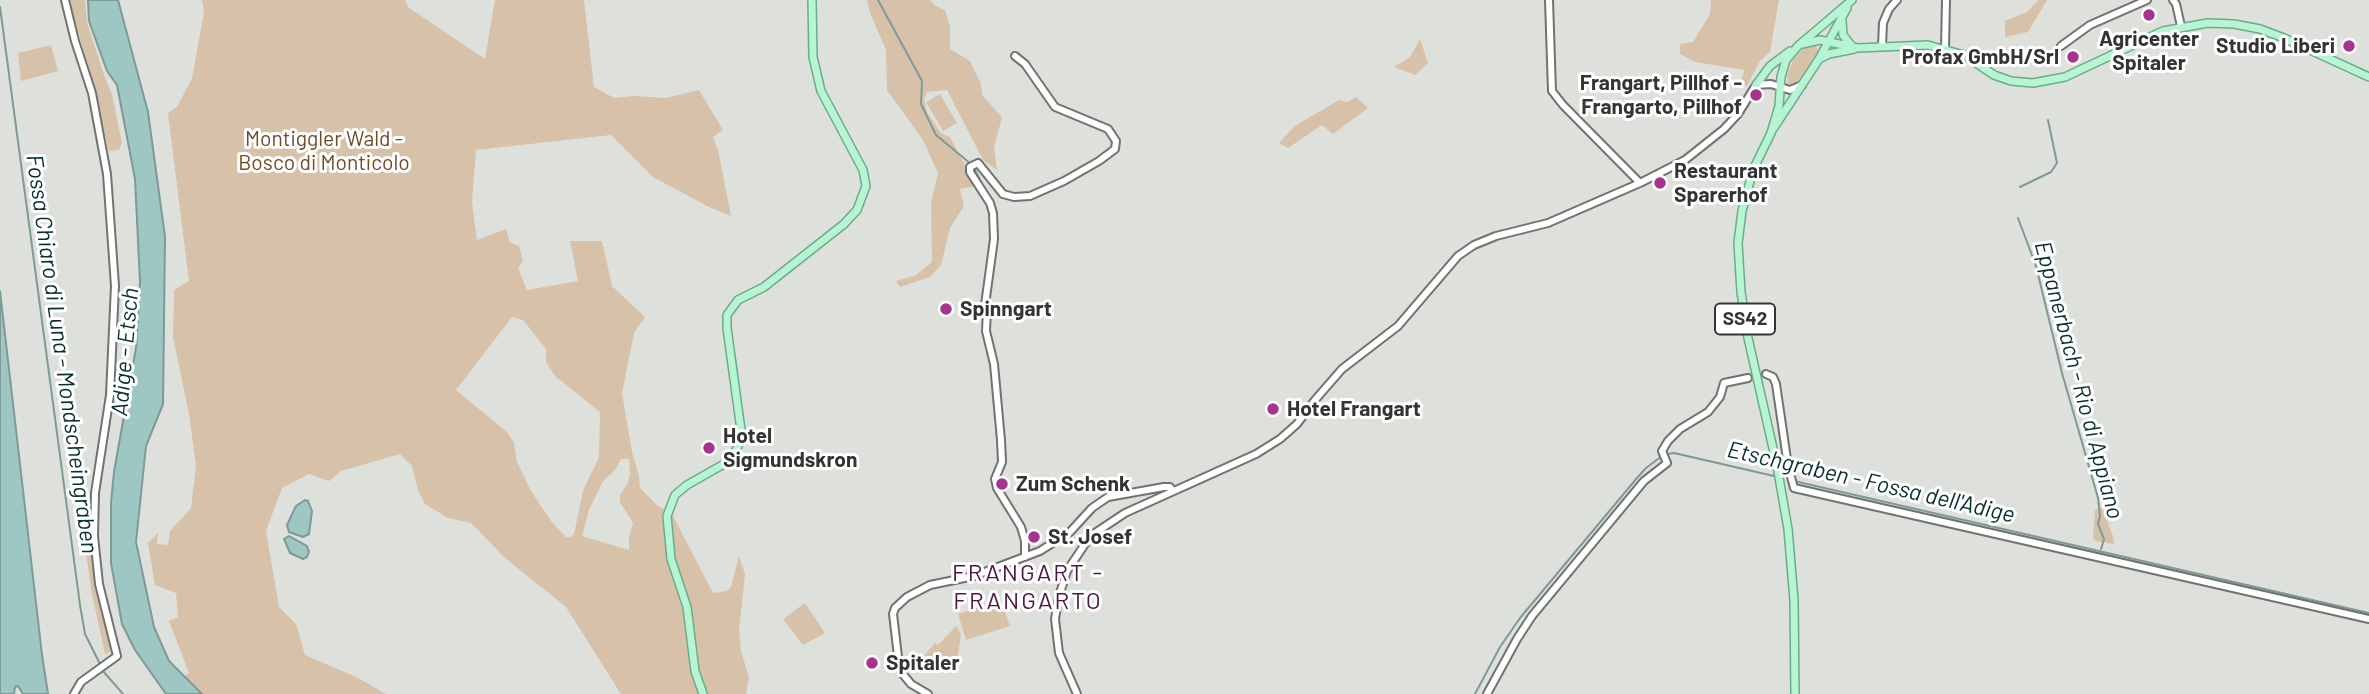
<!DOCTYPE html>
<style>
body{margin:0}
canvas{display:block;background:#dee0dc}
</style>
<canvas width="2369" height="694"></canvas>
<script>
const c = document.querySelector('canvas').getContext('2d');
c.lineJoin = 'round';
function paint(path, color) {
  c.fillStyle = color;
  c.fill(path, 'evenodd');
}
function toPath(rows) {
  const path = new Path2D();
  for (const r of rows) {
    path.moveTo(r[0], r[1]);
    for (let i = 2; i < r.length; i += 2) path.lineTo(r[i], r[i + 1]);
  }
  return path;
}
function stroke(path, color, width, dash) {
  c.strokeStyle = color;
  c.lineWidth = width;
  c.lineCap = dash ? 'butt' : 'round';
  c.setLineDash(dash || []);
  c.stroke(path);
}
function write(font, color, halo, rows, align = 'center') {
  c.font = font + ' Barlow,sans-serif';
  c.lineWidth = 6;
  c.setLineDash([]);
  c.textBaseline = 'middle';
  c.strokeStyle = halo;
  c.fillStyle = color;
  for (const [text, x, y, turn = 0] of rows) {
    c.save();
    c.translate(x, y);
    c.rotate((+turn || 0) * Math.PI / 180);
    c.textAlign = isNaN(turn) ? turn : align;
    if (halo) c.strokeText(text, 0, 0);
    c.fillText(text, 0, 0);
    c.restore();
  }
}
const green = toPath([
 [69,0,85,0,87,22,105,78,112,94,122,143,119,150,109,151,91,75],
 [202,0,405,0,408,7,485,59,495,0,584,0,594,87,614,98,634,96,666,98,699,90,723,130,713,137,718,150,731,216,709,207,653,177,611,135,476,150,472,202,477,240,506,229,510,242,519,246,523,261,518,268,527,290,578,281,570,241,602,241,612,286,645,317,634,333,622,393,632,452,639,476,640,488,657,505,672,514,713,593,727,591,731,587,739,556,745,574,739,631,741,651,749,677,746,694,621,694,566,607,505,558,471,523,448,518,425,504,418,490,412,466,400,454,341,471,329,481,309,474,282,488,266,531,279,607,296,624,305,655,356,677,386,694,202,694,183,677,189,673,169,621,178,617,176,593,155,585,148,543,158,533,157,544,168,545,170,531,191,508,196,466,189,414,173,337,174,290,189,281,168,113,177,107,192,78,204,12],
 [512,317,523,320,546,349,546,362,555,376,600,412,599,457,583,491,574,534,570,537,566,537,551,521,531,491,517,462,514,443,507,432,456,390],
 [621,459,629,459,630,474,628,483,620,495,620,502,633,523,629,537,629,550,582,536,589,510,603,481,615,470],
 [867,0,930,0,936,6,945,10,950,27,950,49,970,61,981,84,982,95,1002,117,994,148,997,170,983,160,947,90,927,92,924,99,927,112,941,133,950,137,976,186,960,189,964,206,950,228,941,265,930,277,900,287,896,281,916,275,932,262,931,203,938,173,923,140,887,90,886,50,870,13],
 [1711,0,1779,0,1770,52,1760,61,1747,86,1739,84,1745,70,1695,62,1680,54,1680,44,1693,42,1710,14],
 [2039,0,2047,0,2028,32,2005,37,2005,21,2027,12],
 [1420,39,1428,63,1415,75,1394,67,1410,57],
 [1811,44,1816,46,1818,51,1801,79,1796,84,1788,84,1787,76,1793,60,1804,48],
 [51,45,58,71,21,81,18,53],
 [940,94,957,123,943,131,926,102],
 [1356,97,1368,108,1333,134,1322,125,1288,148,1279,143,1295,126,1339,100,1347,102],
 [2102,507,2113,536,2114,544,2096,541,2093,538,2095,510],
 [82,524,90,524,97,586,112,648,109,653,105,654,92,594],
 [1001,600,1010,626,966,640,958,614],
 [805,603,825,633,803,645,783,619],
 [956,626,961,634,956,667,938,662,935,668,925,660,915,671,910,661,919,653,923,657,935,643,938,645]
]);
const water = toPath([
 [88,0,118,0,148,112,165,237,163,404,146,446,136,542,154,627,169,661,202,694,166,694,135,650,122,624,111,563,111,503,114,472,136,348,140,282,135,179,117,85,107,71,89,21,88,0],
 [0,291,42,655,48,694,23,694,18,686,15,687,14,694,0,694,0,291],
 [305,500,308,501,312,511,309,534,303,537,289,532,287,525,296,506,305,500],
 [289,536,307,546,309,552,307,557,303,559,290,553,284,539,289,536]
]);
const stream = toPath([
 [878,0,922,81,921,104,936,135,971,164],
 [0,7,80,605,85,634,101,666],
 [974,168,984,188],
 [2020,187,2051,172,2057,163,2048,120],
 [2018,218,2036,266,2062,373,2098,498,2100,516,2098,524,2104,539,2101,549],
 [1667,454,1674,453,1774,476],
 [1794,481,2369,613],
 [103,671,123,694],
 [1475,694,1500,647,1520,618,1637,478,1646,468,1662,456]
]);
const minor = toPath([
 [65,0,75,41,92,93,107,174,115,286,110,395,95,493,94,536,99,584,117,656,81,682,74,694],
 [1549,0,1552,91,1563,105,1640,183],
 [2173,0,2176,4,2181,26],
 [1882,46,1883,23,1889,9,1897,0],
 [2061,46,2090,25,2147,0],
 [1945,49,1946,0],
 [1015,56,1025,64,1055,107,1108,129,1116,141,1115,149,1099,161,1064,181,1030,196,1014,197,1003,194,978,163,970,167,970,172,990,203,993,213,994,239,985,305,987,310,986,331,994,364,1001,440,1002,462,995,479,997,488,1021,527,1025,541,1025,557],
 [1766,374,1773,377,1776,384,1788,466,1794,488,2369,619],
 [928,694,911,684,902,673,899,665,893,614,895,608,907,597,930,585,974,576,1040,551,1070,532,1092,508,1108,497,1164,487,1170,487,1173,491],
 [1077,694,1059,653,1055,619,1059,596,1067,571,1085,544,1095,533,1125,513,1256,454,1280,439,1297,424,1315,400,1342,369,1398,326,1458,256,1474,245,1496,236,1548,223,1640,183,1685,160,1724,129,1738,114,1756,85,1771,84,1790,90,1802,85],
 [1487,694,1517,639,1532,616,1644,481,1667,463,1662,451,1668,441,1680,429,1708,412,1720,397,1724,383,1748,378]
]);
const major = toPath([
 [1842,21,1843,35,1851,45],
 [1802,44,1820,40,1858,48,1928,45,1964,55,1994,75,2011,81,2033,83,2065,77,2163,31,2208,23,2234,24,2260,29,2284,38,2369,77],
 [1819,59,1829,54,1854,49],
 [1756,85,1770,66,1790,51],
 [1773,129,1819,59,1847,8],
 [703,694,695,671,687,607,671,559,667,516,675,495,687,485,724,464,733,456,739,444,741,430,727,328,727,315,738,300,764,287,844,224,857,210,866,186,863,170,821,91,813,57,812,0],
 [1795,694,1794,600,1788,529,1777,466,1748,338,1741,292,1738,243,1742,211,1753,170,1771,133,1779,106,1781,77,1786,60,1798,46,1852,0]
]);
const markers = [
 [2149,15,7,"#a6338e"],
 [2349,46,7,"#a6338e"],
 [2073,57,7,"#a6338e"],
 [1756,95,7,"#a6338e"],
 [1660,183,7,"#a6338e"],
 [946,309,7,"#a6338e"],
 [1273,409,7,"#a6338e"],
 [709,448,7,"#a6338e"],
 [1002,484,7,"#a6338e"],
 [1034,537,7,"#a6338e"],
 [872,663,7,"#a6338e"]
];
const shields = [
 [1745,319,60]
];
const shieldNames = [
 ["SS42",1745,319]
];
const poiNames = [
 ["Agricenter",2149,39,"center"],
 ["Spitaler",2149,63,"center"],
 ["Studio Liberi",2335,46,"right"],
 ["Profax GmbH/Srl",2059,57,"right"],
 ["Frangart, Pillhof -",1742,83,"right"],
 ["Frangarto, Pillhof",1742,107,"right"],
 ["Restaurant",1674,171],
 ["Sparerhof",1674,195],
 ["Spinngart",960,309],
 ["Hotel Frangart",1287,409],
 ["Hotel",723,436],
 ["Sigmundskron",723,460],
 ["Zum Schenk",1016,484],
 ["St. Josef",1048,537],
 ["Spitaler",886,663]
];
const parkNames = [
 ["Montiggler Wald -",324,139],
 ["Bosco di Monticolo",324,163]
];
const waterNames = [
 ["Adige - Etsch",125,352,-85],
 ["Fossa Chiaro di Luna - Mondscheingraben",62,354,82],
 ["Eppanerbach - Rio di Appiano",2079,380,75],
 ["Etschgraben - Fossa dell'Adige",1871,482,13]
];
const quarterNames = [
 ["FRANGART -",1028,573],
 ["FRANGARTO",1028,601]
];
paint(green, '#d8c1a9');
paint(water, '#9ec6c3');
stroke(water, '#7e9a98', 2);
stroke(stream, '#7e9a98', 2);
stroke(minor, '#71736f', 10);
stroke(major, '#6aac88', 10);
stroke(minor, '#fff', 6);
stroke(major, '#b7f4d3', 7);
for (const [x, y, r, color] of markers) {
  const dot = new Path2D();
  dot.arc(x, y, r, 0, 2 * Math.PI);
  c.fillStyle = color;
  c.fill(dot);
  stroke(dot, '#fff', 2.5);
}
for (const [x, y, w] of shields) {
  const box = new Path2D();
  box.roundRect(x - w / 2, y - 15.5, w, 31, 5);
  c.fillStyle = '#fff';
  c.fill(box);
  stroke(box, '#333433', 2);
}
write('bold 19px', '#333433', null, shieldNames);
write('bold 21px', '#333433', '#fff', poiNames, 'left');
write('21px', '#6f4c24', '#fff', parkNames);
write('italic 23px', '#07302e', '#fff', waterNames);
c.letterSpacing = '2px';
write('24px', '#4e1642', '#fff', quarterNames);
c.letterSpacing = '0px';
</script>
